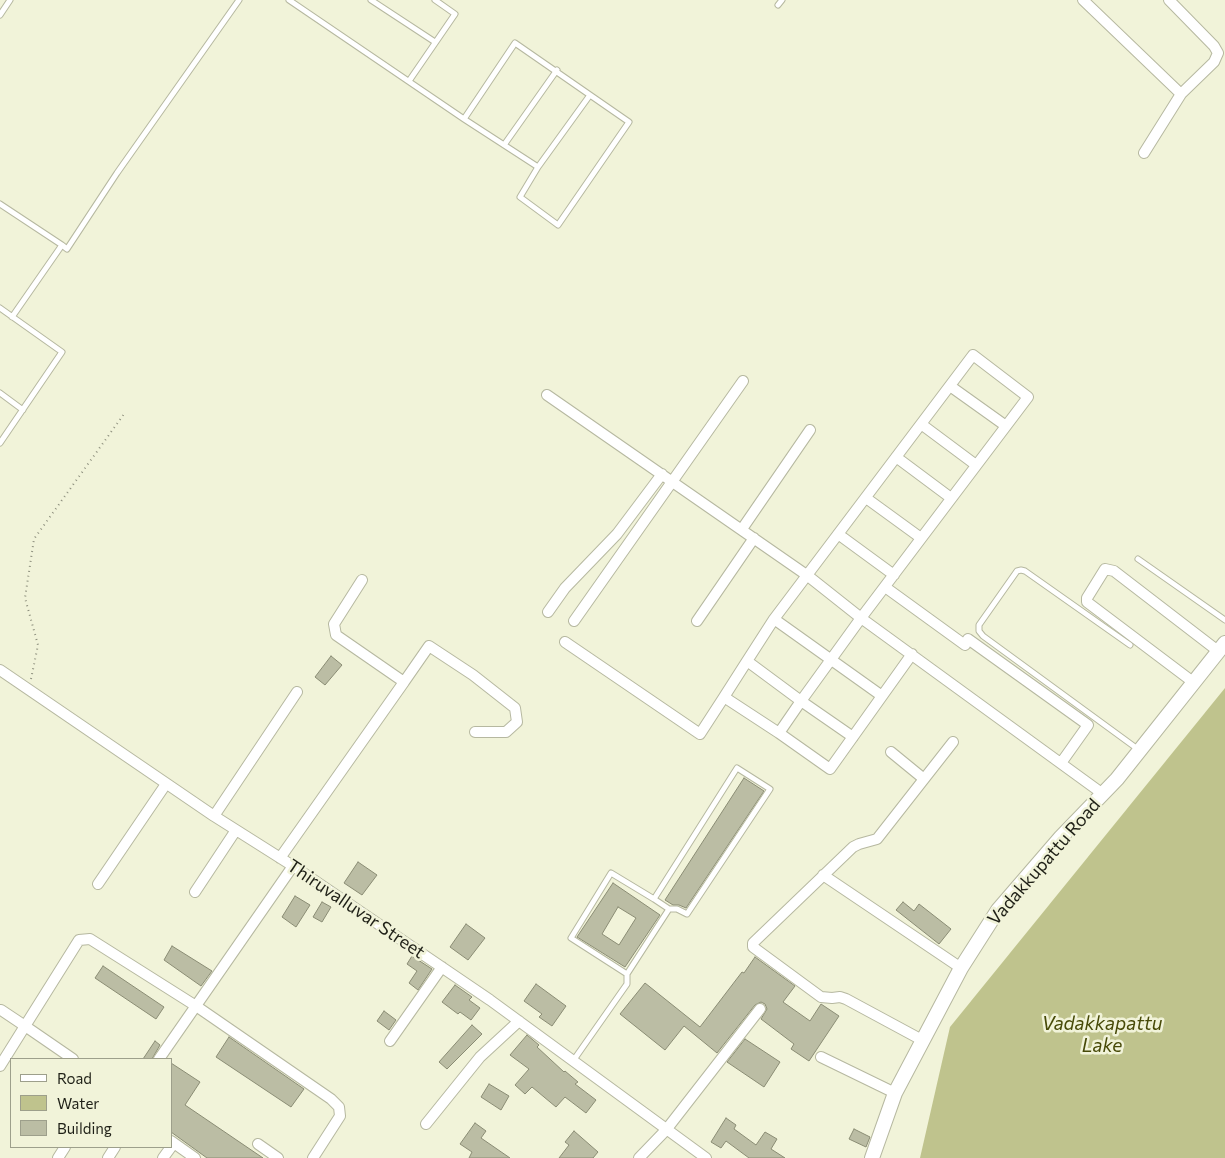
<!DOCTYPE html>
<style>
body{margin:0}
#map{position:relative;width:1225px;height:1158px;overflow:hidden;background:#f1f3d9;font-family:Commissioner,sans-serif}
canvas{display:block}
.legend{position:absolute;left:10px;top:1058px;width:162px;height:90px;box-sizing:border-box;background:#f1f3d9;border:1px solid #9d9f8b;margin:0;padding:6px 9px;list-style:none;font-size:15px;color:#1f2017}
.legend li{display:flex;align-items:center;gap:10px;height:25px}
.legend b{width:25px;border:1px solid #9d9f8b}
</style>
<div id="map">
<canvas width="1225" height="1158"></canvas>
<ul class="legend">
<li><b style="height:6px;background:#fff"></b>Road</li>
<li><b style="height:14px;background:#bfc38d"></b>Water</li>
<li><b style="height:14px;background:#bbbda4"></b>Building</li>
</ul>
</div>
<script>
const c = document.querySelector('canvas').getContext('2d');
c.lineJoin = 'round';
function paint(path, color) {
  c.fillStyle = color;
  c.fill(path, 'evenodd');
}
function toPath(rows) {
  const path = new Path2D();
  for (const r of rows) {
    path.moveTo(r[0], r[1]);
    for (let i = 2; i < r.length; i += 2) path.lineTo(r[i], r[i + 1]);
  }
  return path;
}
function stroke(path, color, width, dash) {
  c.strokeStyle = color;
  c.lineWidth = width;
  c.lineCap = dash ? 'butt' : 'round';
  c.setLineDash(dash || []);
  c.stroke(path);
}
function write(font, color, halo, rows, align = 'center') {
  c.font = font + ' Commissioner,sans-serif';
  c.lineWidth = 5;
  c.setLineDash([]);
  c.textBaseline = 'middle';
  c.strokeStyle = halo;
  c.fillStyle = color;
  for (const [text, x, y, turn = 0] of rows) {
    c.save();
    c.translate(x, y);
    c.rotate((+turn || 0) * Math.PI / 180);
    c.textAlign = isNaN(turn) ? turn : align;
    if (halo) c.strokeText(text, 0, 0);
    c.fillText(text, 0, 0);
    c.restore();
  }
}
const water = toPath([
 [1225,688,1225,1158,920,1158,950,1027]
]);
const building = toPath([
 [331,656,342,665,325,685,315,677,331,656],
 [744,778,764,791,686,908,679,905,673,905,665,900,744,778],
 [358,862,377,875,362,895,344,883,358,862],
 [613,883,660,915,625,967,577,937,613,883],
 [618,907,636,918,619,945,602,934,618,907],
 [295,896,310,905,296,927,282,917,295,896],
 [322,902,331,907,322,922,313,917,322,902],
 [903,902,914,911,919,904,951,929,939,944,896,910,903,902],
 [466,924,485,938,468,960,450,947,466,924],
 [172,946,212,971,201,986,164,960,172,946],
 [412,956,432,969,418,990,409,983,417,971,407,964,412,956],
 [755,957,795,986,783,1002,810,1021,821,1004,839,1016,809,1061,791,1049,794,1044,761,1019,767,1009,765,1004,761,1002,755,1005,717,1053,684,1026,665,1050,620,1014,645,983,700,1027,742,972,744,973,755,957],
 [103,966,164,1007,156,1019,95,978,103,966],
 [536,984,566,1006,552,1026,539,1017,542,1014,524,1001,536,984],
 [455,985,472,997,469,1000,480,1008,471,1020,460,1012,458,1014,442,1002,455,985],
 [384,1011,396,1020,389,1030,377,1021,384,1011],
 [472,1025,482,1034,447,1069,439,1062,472,1025],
 [527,1035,539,1045,537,1047,564,1072,565,1071,578,1082,575,1084,596,1100,586,1113,565,1097,556,1107,532,1087,525,1094,515,1085,529,1069,510,1055,527,1035],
 [229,1037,304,1089,291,1107,216,1057,229,1037],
 [745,1039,780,1062,764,1087,727,1062,745,1039],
 [155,1041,160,1045,152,1059,143,1059,155,1041],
 [171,1063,200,1082,185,1105,263,1158,207,1158,171,1132,171,1063],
 [489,1084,509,1096,501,1110,481,1097,489,1084],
 [726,1118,736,1125,734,1129,756,1145,765,1132,777,1139,771,1149,785,1158,749,1158,726,1141,721,1148,711,1142,726,1118],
 [475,1123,486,1131,481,1138,510,1158,469,1158,472,1152,460,1144,475,1123],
 [854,1129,870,1137,866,1147,849,1139,854,1129],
 [574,1131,598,1152,593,1158,559,1158,569,1145,565,1142,574,1131]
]);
const path = toPath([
 [31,679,38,645,25,598,34,539,124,414]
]);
const lane = toPath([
 [289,0,464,119,538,167],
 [371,0,435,42],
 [778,5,782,0],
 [0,15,10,0],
 [409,81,455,14,435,0],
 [590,95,629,122,558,225,520,197,538,167,590,95],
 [464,119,515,43,590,95],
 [504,145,557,70],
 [0,204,62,245,12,317],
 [62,245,67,249,117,173,239,0],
 [0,308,62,352,0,443],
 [0,393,23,410],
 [1138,559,1225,620],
 [1130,645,1025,571,1021,570,1017,571,979,625,979,631,983,636,1139,750],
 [627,974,669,909],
 [573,1061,627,984,627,974,571,938,611,873,654,899,737,768,770,789,687,914,677,909,669,909,654,899]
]);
const street = toPath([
 [1083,0,1181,94],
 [1144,153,1181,94,1214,62,1218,53,1214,46,1169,0],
 [950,386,1006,426],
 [547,395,808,576,861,618,1103,794],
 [921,424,976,465],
 [896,457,951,498],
 [866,498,921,538],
 [742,529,810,430],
 [838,534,894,575],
 [885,587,965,645,968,639,1088,725,1061,763],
 [548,612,565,588,617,534,662,474],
 [774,619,882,696],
 [574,621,743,381],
 [697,621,754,538],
 [565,642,700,734,724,697],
 [747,661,724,697,779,733,801,701,861,618,1028,397,973,355,774,619,747,661,801,701,853,737],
 [0,670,214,816,293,866,490,1000,706,1158],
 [404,682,429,646,473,675,515,708,517,722,506,732,475,732],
 [1193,682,1087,602,1087,598,1105,569,1114,571,1218,651],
 [779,733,830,769,912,654],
 [891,752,924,779],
 [214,816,297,692],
 [280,858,404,682,336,635,334,624,362,580],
 [823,875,961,968],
 [98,884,166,784],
 [195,892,236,830],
 [1,1010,25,1026,79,940,90,939,196,1006,331,1099,339,1107,340,1116,313,1158],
 [922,1040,846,999,840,997,832,998,821,997,753,947,753,943,853,847,859,844,877,839,953,742],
 [390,1041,442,967],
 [821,1057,895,1093],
 [159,1059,293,866],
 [0,1066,25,1026,73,1059],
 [426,1124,480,1057,519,1021],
 [171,1141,195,1158],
 [258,1144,278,1158],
 [58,1158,65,1147],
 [108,1158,115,1147],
 [163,1158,171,1147],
 [639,1158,666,1130,760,1009]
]);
const secondary = toPath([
 [872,1158,895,1093,961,968,998,910,1061,837,1117,779,1225,643]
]);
const streetNames = [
 ["Vadakkupattu Road",1044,862,-49],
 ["Thiruvalluvar Street",356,909,34]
];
const waterNames = [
 ["Vadakkapattu",1102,1024],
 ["Lake",1102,1046]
];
paint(water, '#bfc38d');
paint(building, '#bbbda4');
stroke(building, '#8a8c74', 1);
stroke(lane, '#b6b8a0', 7);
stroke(street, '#b6b8a0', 12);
stroke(secondary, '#b6b8a0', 16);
stroke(path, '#8e907e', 2, [1, 4]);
stroke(lane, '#fff', 5);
stroke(street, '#fff', 10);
stroke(secondary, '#fff', 14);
write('18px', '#1f2017', '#f1f3d9', streetNames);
write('italic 19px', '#474a08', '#f1f3d9', waterNames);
</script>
